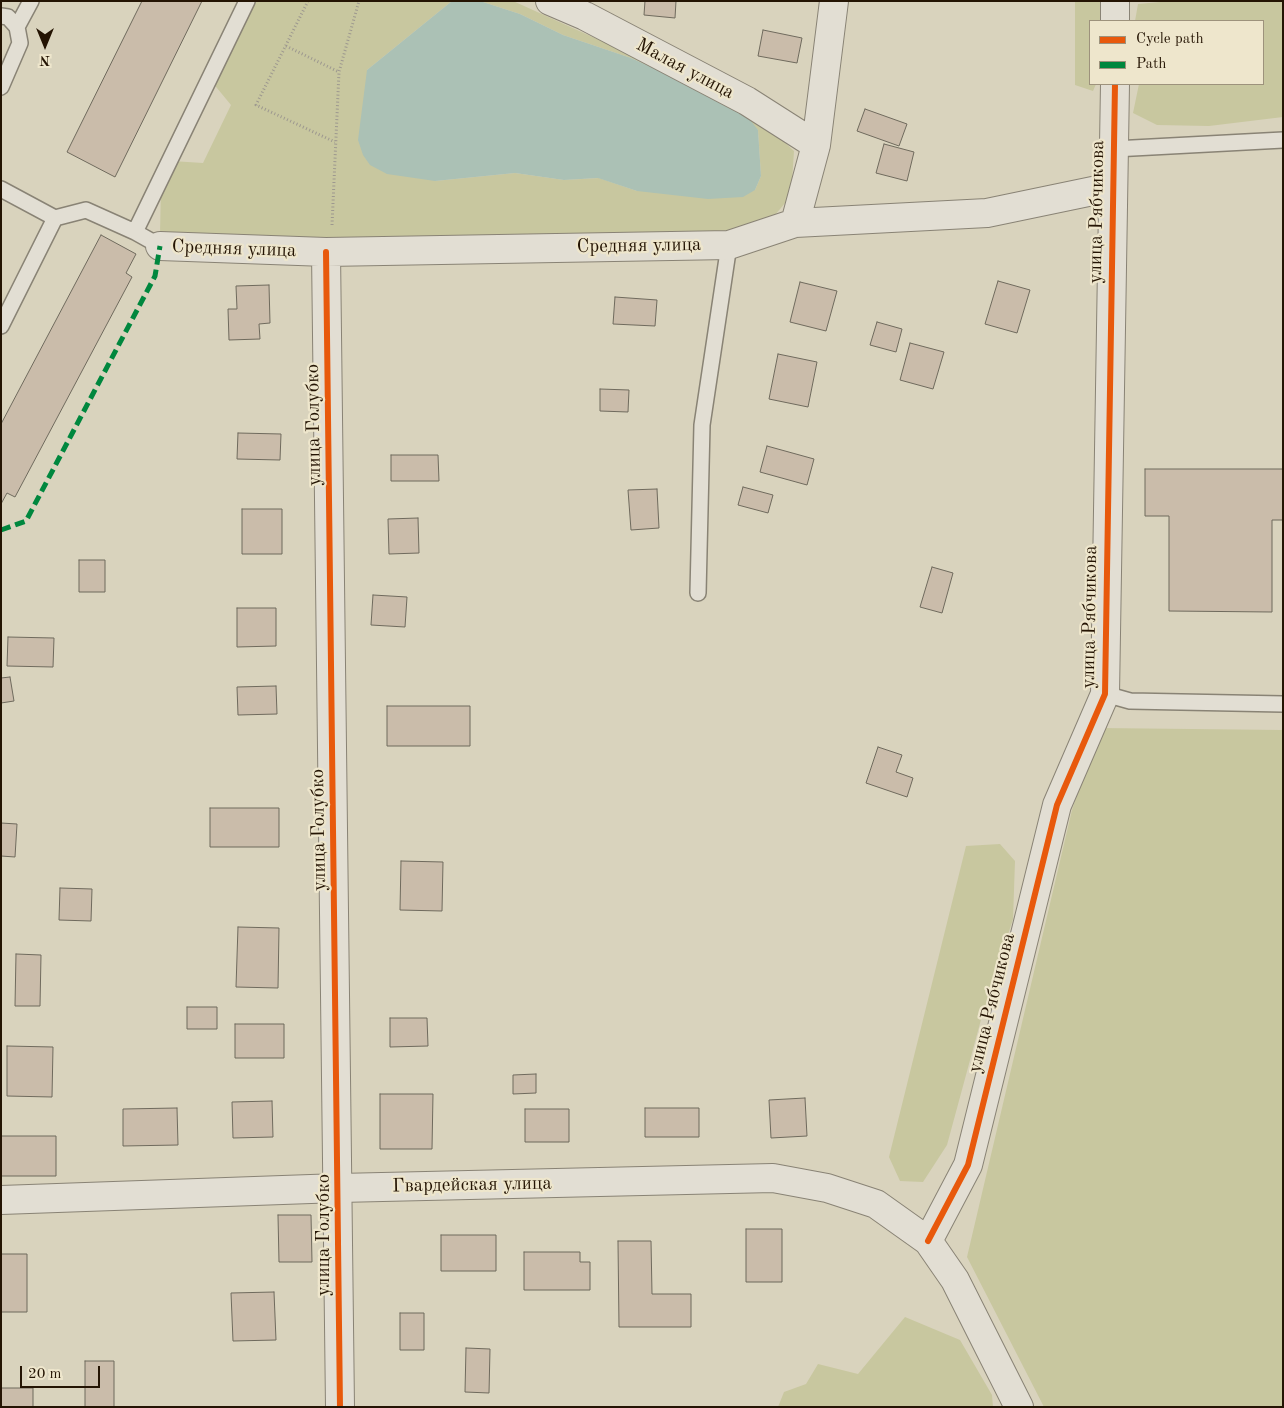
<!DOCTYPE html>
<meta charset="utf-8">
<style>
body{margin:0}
#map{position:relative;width:1284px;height:1408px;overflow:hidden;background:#d9d3bd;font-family:"Old Standard TT",serif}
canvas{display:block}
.frame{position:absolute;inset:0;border:2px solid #241403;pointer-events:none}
.legend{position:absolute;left:1089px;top:20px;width:175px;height:65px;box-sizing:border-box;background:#eee6cc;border:1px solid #9d927c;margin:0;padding:6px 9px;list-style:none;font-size:15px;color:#241403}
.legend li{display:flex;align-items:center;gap:10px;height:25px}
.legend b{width:25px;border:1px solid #9d927c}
.north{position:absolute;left:20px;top:20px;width:50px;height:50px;-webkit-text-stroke:4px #eee6cc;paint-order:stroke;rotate:180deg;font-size:14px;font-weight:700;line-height:20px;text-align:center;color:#241403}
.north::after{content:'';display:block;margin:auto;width:18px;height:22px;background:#241403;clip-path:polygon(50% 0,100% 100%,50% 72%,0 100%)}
.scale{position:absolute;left:20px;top:1366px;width:80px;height:22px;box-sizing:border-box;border:2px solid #241403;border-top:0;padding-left:6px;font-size:15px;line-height:18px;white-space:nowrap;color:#241403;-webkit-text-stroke:4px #eee6cc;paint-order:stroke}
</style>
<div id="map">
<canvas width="1284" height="1408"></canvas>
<div class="frame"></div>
<ul class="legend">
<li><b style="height:6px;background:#e8590c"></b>Cycle path</li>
<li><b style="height:6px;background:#00873e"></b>Path</li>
</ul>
<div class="north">N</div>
<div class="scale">20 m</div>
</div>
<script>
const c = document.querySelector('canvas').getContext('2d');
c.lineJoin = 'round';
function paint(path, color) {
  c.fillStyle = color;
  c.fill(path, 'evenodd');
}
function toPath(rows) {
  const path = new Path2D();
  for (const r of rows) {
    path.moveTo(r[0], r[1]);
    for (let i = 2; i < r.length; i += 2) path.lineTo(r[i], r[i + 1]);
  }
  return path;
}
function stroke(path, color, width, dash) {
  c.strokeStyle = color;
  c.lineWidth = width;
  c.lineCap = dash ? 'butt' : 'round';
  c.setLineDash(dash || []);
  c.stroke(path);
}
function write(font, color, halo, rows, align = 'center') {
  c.font = font + ' "Old Standard TT",serif';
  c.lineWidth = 4.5;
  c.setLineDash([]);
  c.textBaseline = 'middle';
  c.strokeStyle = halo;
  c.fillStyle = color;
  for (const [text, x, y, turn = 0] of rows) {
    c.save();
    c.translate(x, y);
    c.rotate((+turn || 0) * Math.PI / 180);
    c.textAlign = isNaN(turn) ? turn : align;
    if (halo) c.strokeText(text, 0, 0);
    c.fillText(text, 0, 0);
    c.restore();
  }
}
const green = toPath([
 [252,1,452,1,367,70,435,181,515,173,564,180,599,178,637,191,755,190,761,176,758,130,708,93,631,58,563,35,520,14,480,1,513,1,734,101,768,127,794,151,791,196,775,215,731,230,645,236,312,243,160,234,161,186,172,161,203,163,231,105,212,82],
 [1075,1,1104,1,1103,21,1090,21,1090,84,1096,84,1093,91,1075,85],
 [1171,1,1283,1,1283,117,1209,126,1157,125,1133,113,1139,84,1263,84,1263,21,1135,21,1138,4],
 [1099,728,1283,730,1283,1407,1044,1407,967,1257,1072,810],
 [1000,844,1015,861,1013,919,982,1016,947,1145,923,1182,900,1181,889,1157,966,846],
 [905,1317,960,1340,992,1395,993,1407,778,1407,784,1392,806,1384,818,1364,858,1374]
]);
const water = toPath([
 [452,1,480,1,520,14,563,35,631,58,708,93,744,112,758,130,761,176,755,190,743,197,708,199,637,191,598,178,564,180,515,173,435,181,387,174,370,165,363,155,358,140,367,70]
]);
const building = toPath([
 [142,1,202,1,115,177,67,152,142,1],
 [645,1,676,1,675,18,644,15,645,1],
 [763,30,802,38,797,63,758,56,763,30],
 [865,109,907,124,899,146,857,131,865,109],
 [884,144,914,152,907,181,876,173,884,144],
 [101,235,136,254,126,273,132,277,15,497,7,493,1,504,1,424,101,235],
 [998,281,1030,290,1017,333,985,324,998,281],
 [800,282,837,291,826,331,790,322,800,282],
 [269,285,270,323,259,324,260,339,229,340,228,309,237,309,236,286,269,285],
 [615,297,657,300,655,326,613,324,615,297],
 [877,322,902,329,896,352,870,345,877,322],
 [910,343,944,352,933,389,900,380,910,343],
 [778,354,817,362,808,407,769,399,778,354],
 [600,389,629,390,628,412,600,411,600,389],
 [238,433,281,434,280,460,237,459,238,433],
 [767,446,814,459,807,485,760,472,767,446],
 [391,455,438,455,439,481,391,481,391,455],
 [1145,469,1283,469,1283,520,1272,520,1272,612,1169,611,1169,516,1145,516,1145,469],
 [743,487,773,495,768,513,738,505,743,487],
 [657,489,659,528,631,530,628,490,657,489],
 [242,509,282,509,282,554,242,554,242,509],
 [418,518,419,553,389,554,388,519,418,518],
 [79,560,105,560,105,592,79,592,79,560],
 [932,567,953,573,942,613,920,607,932,567],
 [373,595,407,597,405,627,371,625,373,595],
 [237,608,276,608,276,646,237,647,237,608],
 [8,637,54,638,53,667,7,666,8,637],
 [10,677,14,701,1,703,1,678,10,677],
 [276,686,277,714,238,715,237,687,276,686],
 [387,706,470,706,470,746,387,746,387,706],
 [878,747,902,755,896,772,913,778,907,797,866,783,878,747],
 [210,808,279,808,279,847,210,847,210,808],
 [1,823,17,824,15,857,1,856,1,823],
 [401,861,443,862,442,911,400,910,401,861],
 [60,888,92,889,91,921,59,920,60,888],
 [238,927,279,928,278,988,236,987,238,927],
 [16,954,41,955,40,1006,15,1006,16,954],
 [187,1007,217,1007,217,1029,187,1029,187,1007],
 [390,1018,427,1018,428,1046,390,1047,390,1018],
 [235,1024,284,1024,284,1058,235,1058,235,1024],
 [7,1046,53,1047,52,1097,7,1096,7,1046],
 [536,1074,536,1093,513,1094,513,1075,536,1074],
 [380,1094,433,1094,432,1149,380,1149,380,1094],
 [805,1098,807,1136,771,1138,769,1100,805,1098],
 [272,1101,273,1137,233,1138,232,1102,272,1101],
 [177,1108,178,1145,123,1146,123,1109,177,1108],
 [645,1108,699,1108,699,1137,645,1137,645,1108],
 [525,1109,569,1109,569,1142,525,1142,525,1109],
 [1,1136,56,1136,56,1176,1,1176,1,1136],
 [278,1215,311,1215,312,1262,279,1262,278,1215],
 [746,1229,782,1229,782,1282,746,1282,746,1229],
 [441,1235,496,1235,496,1271,441,1271,441,1235],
 [618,1241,651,1241,652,1294,691,1294,691,1327,619,1327,618,1241],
 [524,1252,580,1252,580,1262,590,1262,590,1290,524,1290,524,1252],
 [1,1254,27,1254,27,1312,1,1312,1,1254],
 [274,1292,276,1340,233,1341,231,1293,274,1292],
 [400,1313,424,1313,424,1350,400,1350,400,1313],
 [466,1348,490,1349,489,1393,465,1392,466,1348],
 [85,1361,114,1361,114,1407,85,1407,85,1361],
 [1,1388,33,1388,33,1407,1,1407,1,1388]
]);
const path = toPath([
 [308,1,256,105,335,142],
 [286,46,339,72],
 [332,225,339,72,359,1]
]);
const lane = toPath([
 [1,16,8,17,17,27,20,43,1,87],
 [17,27,31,1],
 [1114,149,1283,140],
 [1,189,55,218,86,210,135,232,160,246],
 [135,232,247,1],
 [1,326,55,218],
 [698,593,702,425,729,245],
 [1105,694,1130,701,1283,704]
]);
const street = toPath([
 [550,1,585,16,747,101,816,145],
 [1115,21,1115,1],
 [795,223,816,145,834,1],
 [160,246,326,252,729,245,795,223,987,213,1112,187],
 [326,252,340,1407],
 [1,1200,339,1188,773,1178,827,1188,876,1204,928,1241,955,1280,1019,1407],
 [928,1241,968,1165,1057,805,1105,694,1115,84]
]);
const quiet = toPath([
 [1,530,26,521,155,276,160,246]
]);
const cycleway = toPath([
 [326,252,340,1407],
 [928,1241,968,1165,1057,805,1105,694,1115,84]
]);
const streetNames = [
 ["Малая улица",685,69,28],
 ["улица Рябчикова",1097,212,-89],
 ["Средняя улица",639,246,-1],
 ["Средняя улица",234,249,2],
 ["улица Голубко",314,425,-91],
 ["улица Рябчикова",1090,617,-89],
 ["улица Голубко",319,830,-91],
 ["улица Рябчикова",992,1003,-76],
 ["Гвардейская улица",472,1185,-1],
 ["улица Голубко",324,1235,-90]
];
paint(green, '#c8c79f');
paint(water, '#abc1b5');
paint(building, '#cabcaa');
stroke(building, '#6f6a5d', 1);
stroke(lane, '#898375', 18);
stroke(street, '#898375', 30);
stroke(path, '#9d988f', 3, [1, 2.5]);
stroke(lane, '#e2ded3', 15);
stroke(street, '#e2ded3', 28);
stroke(quiet, '#00873e', 5, [10, 5]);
stroke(cycleway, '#e8590c', 6);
write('19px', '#241403', '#eee6cc', streetNames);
</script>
